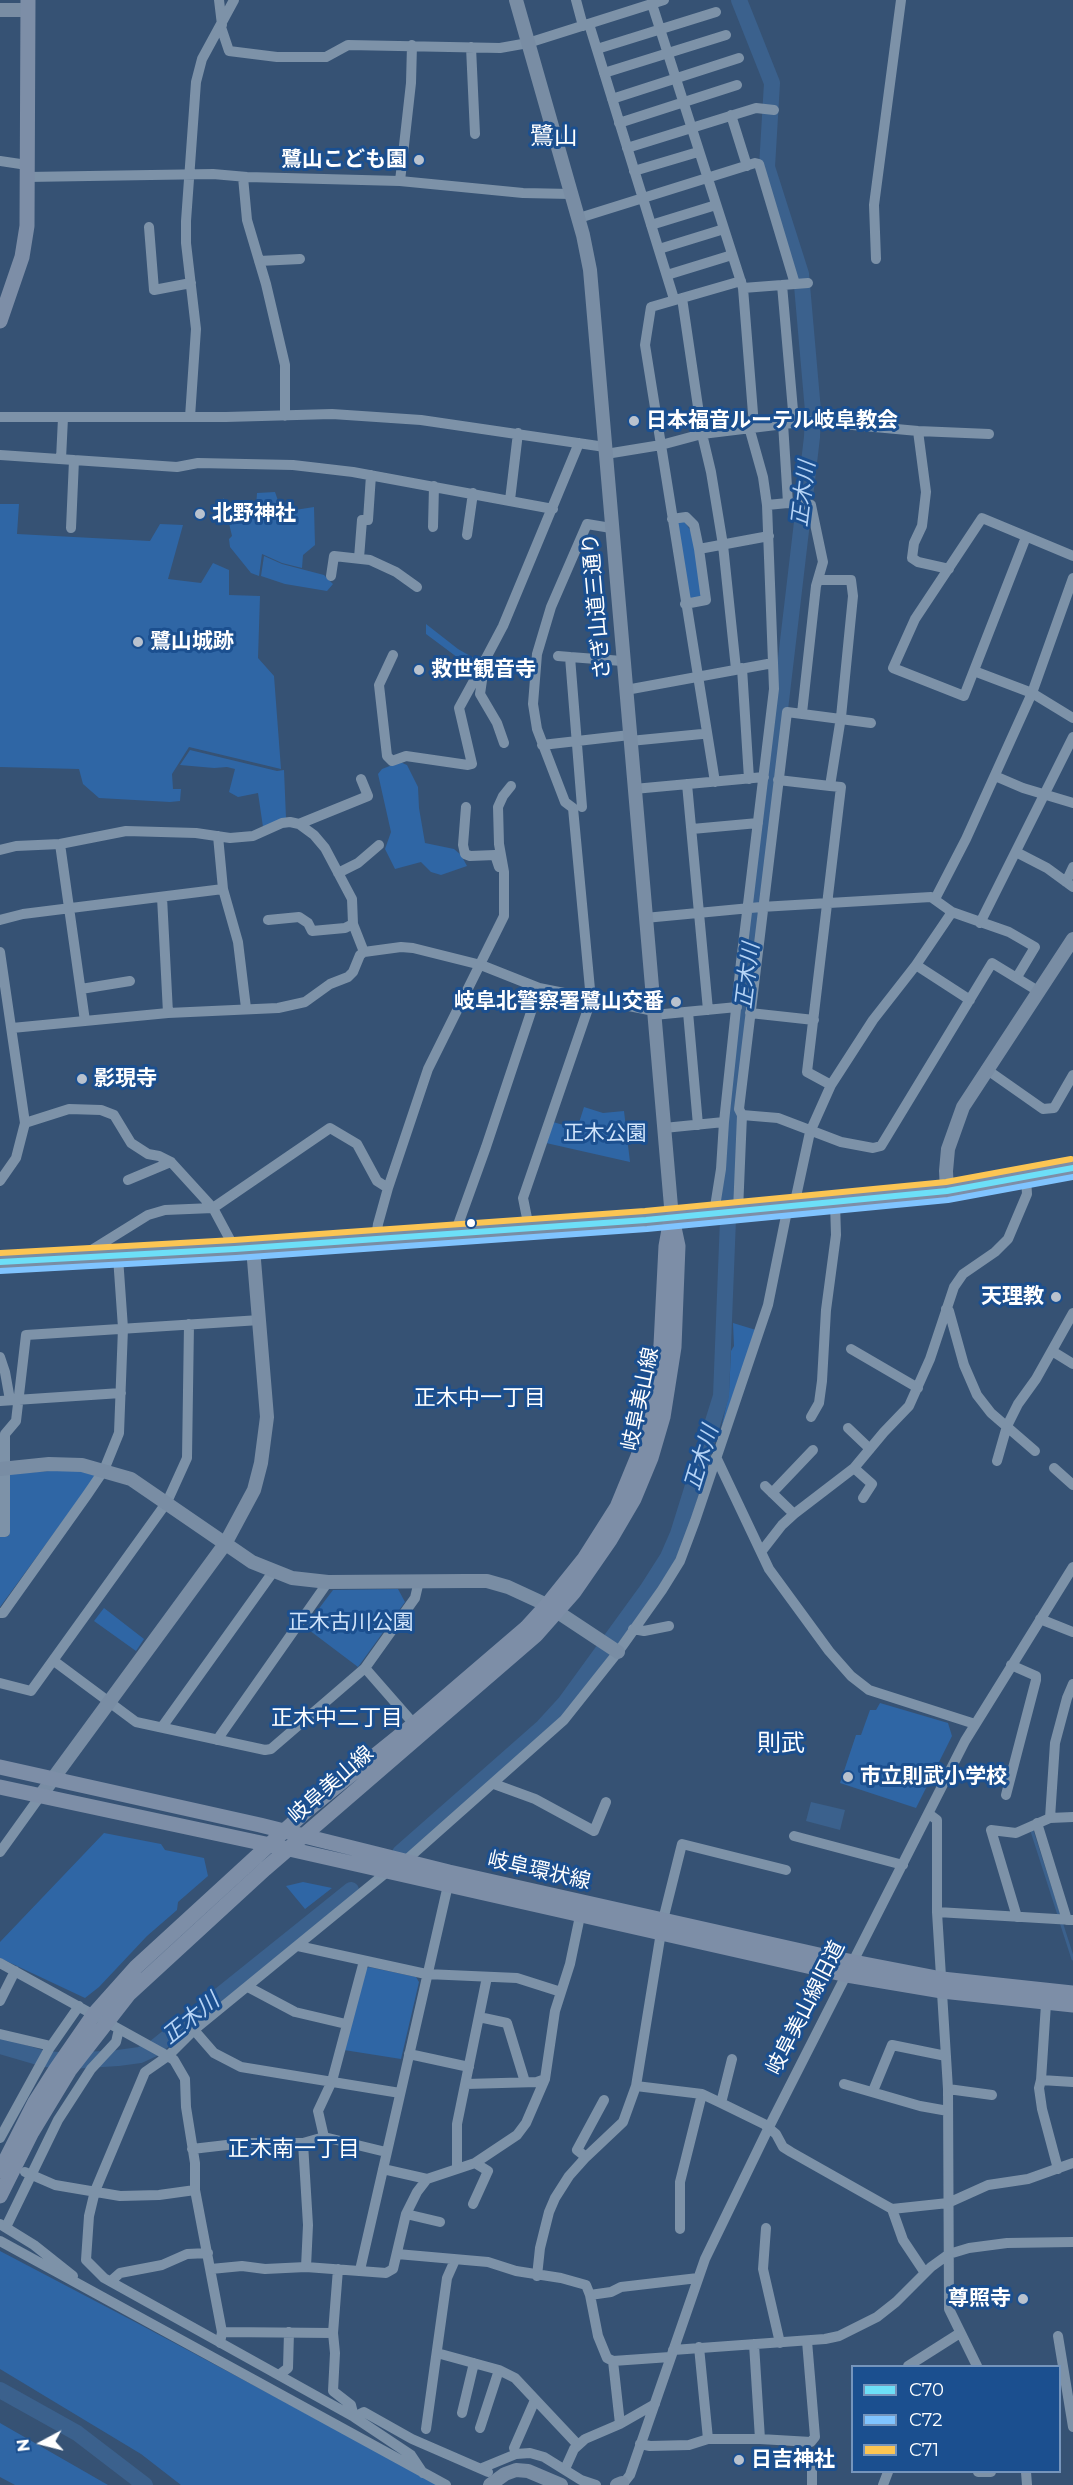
<!DOCTYPE html>
<meta charset="utf-8">
<style>
body{margin:0}
#map{position:relative;width:1073px;height:2485px;overflow:hidden;background:#365274;font-family:Montserrat,sans-serif}
canvas{display:block}
.legend{position:absolute;left:851px;top:2365px;width:210px;height:108px;box-sizing:border-box;background:#1b4f8f;border:2px solid #7695bc;margin:0;padding:8px 10px;list-style:none;font-size:18px;color:#fff}
.legend li{display:flex;align-items:center;gap:12px;height:30px}
.legend b{width:30px;border:2px solid #7695bc}
.north{position:absolute;left:12px;top:2413px;width:60px;height:60px;-webkit-text-stroke:4px #1b4f8f;paint-order:stroke;rotate:263deg;font-size:16px;font-weight:700;line-height:24px;text-align:center;color:#fff}
.north::after{content:'';display:block;margin:auto;width:21px;height:27px;background:#fff;clip-path:polygon(50% 0,100% 100%,50% 72%,0 100%)}
</style>
<div id="map">
<canvas width="1073" height="2485"></canvas>
<ul class="legend">
<li><b style="height:8px;background:#6ddff8"></b>C70</li>
<li><b style="height:8px;background:#80c4ff"></b>C72</li>
<li><b style="height:8px;background:#fcc553"></b>C71</li>
</ul>
<div class="north">N</div>
</div>
<script>
const c = document.querySelector('canvas').getContext('2d');
c.lineJoin = 'round';
function paint(path, color) {
  c.fillStyle = color;
  c.fill(path, 'evenodd');
}
function toPath(rows) {
  const path = new Path2D();
  for (const r of rows) {
    path.moveTo(r[0], r[1]);
    for (let i = 2; i < r.length; i += 2) path.lineTo(r[i], r[i + 1]);
  }
  return path;
}
function stroke(path, color, width, dash) {
  c.strokeStyle = color;
  c.lineWidth = width;
  c.lineCap = dash ? 'butt' : 'round';
  c.setLineDash(dash || []);
  c.stroke(path);
}
function write(font, color, halo, rows, align = 'center') {
  c.font = font + ' Montserrat,"Noto Sans JP",sans-serif';
  c.lineWidth = 6;
  c.setLineDash([]);
  c.textBaseline = 'middle';
  c.strokeStyle = halo;
  c.fillStyle = color;
  for (const [text, x, y, turn = 0] of rows) {
    c.save();
    c.translate(x, y);
    c.rotate((+turn || 0) * Math.PI / 180);
    c.textAlign = isNaN(turn) ? turn : align;
    if (halo) c.strokeText(text, 0, 0);
    c.fillText(text, 0, 0);
    c.restore();
  }
}
const green = toPath([
 [275,492,282,512,314,507,315,545,303,555,302,568,282,563,262,554,259,576,251,573,230,547,229,539,232,536,223,498,235,508,256,507,257,493],
 [0,504,19,504,17,534,150,541,160,524,183,525,168,579,201,583,213,563,229,570,229,595,260,596,258,658,274,676,281,769,189,747,172,774,173,789,181,789,180,801,170,802,99,798,83,784,79,769,0,767],
 [684,521,693,534,703,598,689,600,676,523],
 [264,556,282,564,324,575,333,584,327,591,285,584,261,576],
 [426,624,458,649,479,661,473,669,426,634],
 [190,750,277,771,284,770,286,818,263,827,258,793,238,797,229,792,235,769,227,767,214,768,180,765],
 [400,762,407,765,418,787,419,808,425,843,454,849,461,855,467,866,441,875,431,872,421,862,395,869,385,849,391,832,378,774,382,769],
 [584,1107,603,1113,624,1111,630,1162,546,1143,553,1122,577,1129],
 [733,1323,756,1330,721,1429,729,1393,731,1351,734,1346],
 [50,1471,78,1471,94,1473,95,1477,0,1607,0,1537,9,1536,9,1476,11,1474],
 [398,1589,405,1602,358,1667,305,1627,333,1590],
 [104,1608,144,1639,136,1651,94,1621],
 [880,1703,948,1723,952,1736,916,1808,840,1783,856,1735,861,1735,870,1710,876,1710],
 [104,1833,161,1844,165,1850,204,1858,208,1876,178,1902,177,1910,147,1936,99,1987,85,1998,0,1958,0,1942],
 [303,1882,332,1888,305,1909,286,1886],
 [369,1967,416,1977,419,1982,401,2059,344,2050,366,1969],
 [0,2251,137,2323,440,2485,181,2485,141,2454,0,2369],
 [0,2423,108,2485,15,2485,0,2477]
]);
const water = toPath([
 [811,1802,845,1810,840,1830,806,1821]
]);
const stream = toPath([
 [1032,1831,1059,1915],
 [1061,1922,1073,1959]
]);
const river = toPath([
 [400,1853,543,1727,565,1703,647,1590,668,1557,678,1534,721,1396,732,1118,812,437,813,411,801,274,767,167,772,83,739,0],
 [0,2046,45,2059,70,2061,118,2058,140,2055,153,2049,351,1890],
 [0,2390,77,2433,145,2485]
]);
const street = toPath([
 [219,0,222,25],
 [576,0,583,26],
 [652,4,743,288,754,426],
 [589,24,674,299],
 [221,27,229,51,277,57,326,57,348,45,500,48,528,43,664,0],
 [471,47,475,134],
 [597,49,716,12],
 [604,73,726,35],
 [612,99,739,58],
 [731,115,747,166],
 [619,123,737,85],
 [627,148,756,108,774,110],
 [0,161,27,165],
 [634,171,698,152],
 [27,177,213,174,247,177,400,181,523,193,571,194],
 [243,177,247,220,266,284,285,365,285,416],
 [400,181,411,83,412,45],
 [579,218,755,163,759,164,795,284],
 [651,225,716,205],
 [149,227,154,290,191,283],
 [659,249,724,229],
 [876,259,874,205,901,0],
 [259,261,300,259],
 [667,275,732,255],
 [782,285,794,422],
 [743,288,808,283],
 [682,298,702,434,711,472,723,545,736,669],
 [0,417,226,417,332,414,421,420,605,447],
 [190,417,196,329,186,243,186,221,196,82,202,59,234,0],
 [783,423,788,503],
 [918,431,926,492,922,526,914,543,912,558,918,562,949,569],
 [606,454,661,445,702,434,809,421,918,431,989,434],
 [0,455,177,467,198,463,293,465,353,472,553,509],
 [61,459,63,418],
 [510,500,518,433],
 [767,505,788,503,811,505,823,562,816,586,802,713],
 [672,519,686,517,694,525,699,549,706,600,685,604],
 [433,527,434,486],
 [71,528,74,460],
 [467,535,473,493],
 [1026,537,964,696,893,668,915,619,982,518,1073,556],
 [699,549,769,536],
 [359,558,362,520,368,520,371,475],
 [331,576,334,556,370,560,396,572,417,587],
 [818,580,851,580,853,596,841,717,830,786,841,787,807,1072,831,1085],
 [393,655,379,685,387,756,392,761,406,756,468,765,472,764,459,708,482,666],
 [558,656,570,657],
 [742,668,749,779],
 [974,671,1032,693,1073,718],
 [626,690,773,663],
 [630,741,702,734],
 [504,743,497,723,480,694,485,660,503,626,579,443],
 [542,745,630,735],
 [995,776,1023,788,1073,803],
 [778,780,830,786],
 [715,782,645,345,651,307,741,281],
 [687,784,708,1010],
 [634,789,764,777],
 [466,807,463,845,465,854,470,856,495,855,499,867],
 [582,807,570,657,622,661],
 [299,824,368,796,361,779],
 [692,829,758,823],
 [218,836,223,889,238,942,246,1008],
 [60,844,85,1021],
 [0,850,16,846,60,844,126,831,196,833,230,838,253,836,282,823,290,822,299,824,314,835,325,848,352,899,353,924,364,952],
 [1016,852,1047,868,1073,887],
 [338,873,358,863,379,845],
 [1066,882,1073,867],
 [162,897,168,1013],
 [935,899,966,839,1032,693,1073,578],
 [645,918,761,907,931,897,952,912,1009,932,1035,947,1017,977],
 [0,920,23,914,223,889],
 [268,920,299,917,308,923,312,931,345,928,353,924],
 [980,923,1073,737],
 [0,952,25,1123,16,1158,0,1181],
 [916,965,970,1000],
 [81,989,130,981],
 [688,1012,698,1125],
 [750,1013,814,1020],
 [654,1015,737,1007],
 [12,1028,168,1013,278,1008,305,1002,330,984,348,977,353,972,360,955,364,952,401,947,413,948,481,965,539,988,654,1011],
 [986,1069,1043,1109,1054,1108,1073,1075],
 [742,1115,778,1118,841,1142,873,1148,881,1146,992,963,1038,991],
 [25,1123,69,1109,101,1110,114,1115,131,1143,148,1154,159,1156,171,1162,213,1208,235,1249],
 [664,1128,724,1122],
 [128,1180,171,1162],
 [794,1206,810,1132,831,1085,873,1020,916,965,952,912],
 [738,1211,742,1115,739,1109,787,712,871,723],
 [714,1213,721,1169,724,1122,741,962,774,689,767,505,763,477,749,427],
 [529,1228,523,1198,591,1000,573,808,565,802,537,729,533,704,537,654,551,607,587,524,611,528],
 [455,1233,486,1147,539,988],
 [376,1238,378,1224,388,1188,428,1069,504,916,504,872,499,844,498,807,503,796,511,786],
 [82,1256,148,1215,165,1210,213,1208,330,1128,357,1144,377,1181,388,1188],
 [946,1309,949,1311,964,1365,977,1395,991,1413,1035,1451],
 [851,1349,918,1388],
 [1052,1351,1073,1364],
 [0,1357,5,1372,10,1400],
 [0,1401,121,1393],
 [811,1417,819,1403,822,1381,826,1310,836,1235,835,1203],
 [848,1428,870,1449],
 [5,1434,16,1421,26,1335,260,1320],
 [716,1457,769,1569,829,1651,851,1676,869,1690,975,1724],
 [997,1461,1007,1426,1018,1404,1036,1379,1073,1313],
 [854,1468,872,1484,863,1498],
 [1054,1468,1073,1485],
 [765,1486,794,1514],
 [772,1493,813,1450],
 [0,1532,5,1532,5,1434],
 [761,1552,782,1525,794,1514,854,1468,884,1432,909,1406,930,1359,954,1287,963,1274,995,1252,1008,1239,1027,1194,1026,1178],
 [0,1613,3,1613,87,1495,104,1470,119,1433,123,1328,118,1257],
 [1040,1619,1073,1632],
 [633,1629,644,1631,669,1626],
 [54,1661,136,1722,265,1750,271,1749,365,1668,415,1598,419,1581],
 [365,1668,414,1724],
 [0,1683,31,1691,167,1502,187,1458,189,1324],
 [1073,1684,1067,1698,1055,1743,1050,1818,1073,1817],
 [162,1727,273,1572],
 [217,1740,328,1582],
 [494,1784,535,1799,594,1831,606,1802],
 [1006,1795,1036,1680,1036,1676,1011,1665],
 [929,1814,937,1820,937,1912,948,2089,949,2309,977,2366],
 [1037,1823,1067,1920],
 [794,1836,903,1865],
 [0,1852,41,1795],
 [404,1862,564,1720,618,1652,662,1590,680,1561,695,1521,768,1305,788,1206],
 [387,1872,194,2030,168,2056,145,2072,95,2191,89,2216,86,2260,104,2278,354,2417,411,2455,423,2473],
 [937,1912,1073,1920],
 [1017,1917,991,1830,1016,1833,1050,1818],
 [298,1946,426,1974,517,1978,561,1992],
 [0,1963,168,2056,174,2060,185,2079,186,2107,195,2163,195,2190,222,2332,220,2343],
 [248,1987,295,2012,346,2024],
 [0,2001,15,1971],
 [1046,2004,1041,2080,1073,2082],
 [479,2017,507,2023,525,2082],
 [194,2030,214,2053,241,2067,400,2093],
 [0,2034,51,2046],
 [409,2054,469,2067],
 [1041,2080,1039,2088,1042,2109,1058,2169],
 [466,2084,537,2082,545,2079],
 [844,2084,920,2106,948,2111],
 [636,2086,702,2094,721,2103,764,2124,776,2134,783,2147,791,2152,892,2209,948,2203,988,2185,1028,2179,1073,2163],
 [948,2089,992,2095],
 [873,2091,892,2045,946,2056],
 [721,2103,732,2059],
 [324,2137,318,2111,332,2081,364,1961],
 [0,2138,49,2049,79,2006],
 [303,2143,308,2225,306,2267],
 [192,2149,244,2143,303,2143,324,2137,386,2152],
 [586,2157,577,2150,604,2100],
 [383,2169,427,2179,475,2163,517,2135,526,2123,545,2079,555,2011,570,1964,580,1916],
 [457,2169,457,2124,487,1977],
 [25,2172,55,2185,120,2196,159,2195,195,2190],
 [473,2204,488,2171,475,2163],
 [892,2209,903,2240,925,2273],
 [406,2214,440,2222],
 [0,2224,34,2245,73,2276],
 [6,2227,58,2120,91,2069,116,2042,119,2029],
 [766,2228,763,2269,780,2343],
 [680,2229,680,2182,702,2094],
 [0,2241,446,2485],
 [397,2254,488,2262,516,2271,561,2278,586,2285,590,2295,598,2336,607,2358,613,2361,670,2357],
 [211,2269,242,2266,265,2269,306,2267,386,2273,393,2269,406,2214,417,2192,427,2179],
 [338,2269,333,2333,335,2353,333,2391,351,2405,354,2417,364,2412,412,2439,488,2472],
 [360,2270,448,1885],
 [537,2276,540,2248,549,2212,555,2198,569,2176,586,2157,623,2122,636,2086,663,1920,682,1844,786,1870],
 [111,2281,120,2273,162,2265,187,2254,208,2253],
 [590,2295,611,2292,621,2287,698,2278],
 [222,2332,333,2333],
 [1058,2336,1073,2427],
 [754,2344,760,2439],
 [699,2347,708,2439],
 [673,2350,825,2339,839,2336,877,2317,896,2302,931,2267,949,2254,969,2248,1007,2243,1073,2242],
 [437,2353,499,2370,515,2378,578,2445],
 [613,2361,620,2424],
 [908,2366,960,2333],
 [279,2375,288,2368,289,2332],
 [462,2413,474,2363],
 [480,2428,499,2370],
 [426,2429,447,2278,455,2260],
 [640,2444,650,2446,689,2445,708,2439,760,2439,811,2442,815,2437,807,2341],
 [516,2454,514,2448,535,2400],
 [482,2468,516,2454,530,2453,544,2457,581,2480,596,2485],
 [565,2469,574,2449,585,2439,620,2424,655,2404],
 [978,2472,991,2472],
 [1026,2472,1027,2485],
 [622,2485,630,2475,705,2259,769,2127,965,1741,1073,1567],
 [812,2485,812,2463],
 [883,2485,888,2472]
]);
const secondary = toPath([
 [0,10,27,10],
 [947,1191,946,1171,948,1149,963,1107,1073,939],
 [0,1262,253,1248,672,1218,590,270,583,235,516,0],
 [0,1469,49,1464,82,1465,131,1479,252,1562,292,1578,328,1582,466,1581,487,1581,508,1587,547,1605,618,1652],
 [41,1795,225,1544,254,1490,261,1463,267,1417,253,1248],
 [490,2485,505,2474,516,2470,528,2471,561,2485],
 [617,2485,622,2483]
]);
const primary = toPath([
 [0,321,22,257,27,226,28,0],
 [672,1218,947,1191,1073,1168],
 [0,1767,260,1825,449,1872,828,1957,942,1979,1073,1993],
 [0,1787,289,1849,847,1975,942,1991,1073,2005],
 [0,2171,35,2102,56,2069,94,2014,136,1967,306,1811,414,1724,526,1628,547,1605,584,1559,617,1507,638,1456,652,1408,661,1345,666,1246,670,1224],
 [0,2196,32,2132,69,2071,129,1994,265,1869,536,1635,574,1592,610,1540,634,1499,651,1458,663,1417,674,1347,678,1246,672,1218]
]);
const bus1 = toPath([
 [0,1262,235,1249,646,1220,947,1191,1073,1168]
]);
const bus2 = toPath([
 [0,1271,236,1258,647,1229,948,1200,1073,1177]
]);
const bus3 = toPath([
 [0,1253,234,1240,645,1211,946,1182,1071,1159]
]);
const markers = [
 [419,160,6,"#b9c2ce"],
 [634,421,6,"#b9c2ce"],
 [200,514,6,"#b9c2ce"],
 [138,642,6,"#b9c2ce"],
 [419,670,6,"#b9c2ce"],
 [676,1002,6,"#b9c2ce"],
 [82,1079,6,"#b9c2ce"],
 [471,1223,5,"#fff"],
 [1056,1297,6,"#b9c2ce"],
 [848,1777,6,"#b9c2ce"],
 [1023,2299,6,"#b9c2ce"],
 [739,2460,6,"#b9c2ce"]
];
const poiNames = [
 ["鷺山こども園",407,160,"right"],
 ["日本福音ルーテル岐阜教会",646,421],
 ["北野神社",212,514],
 ["鷺山城跡",150,642],
 ["救世観音寺",431,670],
 ["岐阜北警察署鷺山交番",664,1002,"right"],
 ["影現寺",94,1079],
 ["天理教",1044,1297,"right"],
 ["市立則武小学校",860,1777],
 ["尊照寺",1011,2299,"right"],
 ["日吉神社",751,2460]
];
const streetNames = [
 ["さぎ山道三通り",597,606,-95],
 ["岐阜美山線",641,1399,-78],
 ["岐阜美山線",331,1785,-41],
 ["岐阜環状線",539,1871,13],
 ["岐阜美山線旧道",806,2008,-63]
];
const parkNames = [
 ["正木公園",605,1134],
 ["正木古川公園",351,1623]
];
const waterNames = [
 ["正木川",804,494,-83],
 ["正木川",748,976,-83],
 ["正木川",702,1458,-73],
 ["正木川",191,2019,-39]
];
const neighbourhoodNames = [
 ["正木中一丁目",480,1399],
 ["正木中二丁目",337,1719],
 ["正木南一丁目",294,2150]
];
const quarterNames = [
 ["鷺山",554,137],
 ["則武",781,1744]
];
paint(green, '#2f66a5');
paint(water, '#3b618d');
stroke(stream, '#3b618d', 3);
stroke(river, '#3b618d', 16);
stroke(street, '#7d92a8', 10);
stroke(secondary, '#798da4', 14);
stroke(primary, '#7d8ea7', 15);
stroke(bus1, '#6ddff8', 6);
stroke(bus2, '#80c4ff', 6);
stroke(bus3, '#fcc553', 6);
for (const [x, y, r, color] of markers) {
  const dot = new Path2D();
  dot.arc(x, y, r, 0, 2 * Math.PI);
  c.fillStyle = color;
  c.fill(dot);
  stroke(dot, '#1b4f8f', 2);
}
write('bold 21px', '#fff', '#1b4f8f', poiNames, 'left');
write('21px', '#fff', '#1b4f8f', streetNames);
write('21px', '#cfe3fa', '#1b4f8f', parkNames);
write('italic 22px', '#b5d3f5', '#1b4f8f', waterNames);
write('22px', '#fff', '#1b4f8f', neighbourhoodNames);
write('24px', '#fff', '#1b4f8f', quarterNames);
</script>
